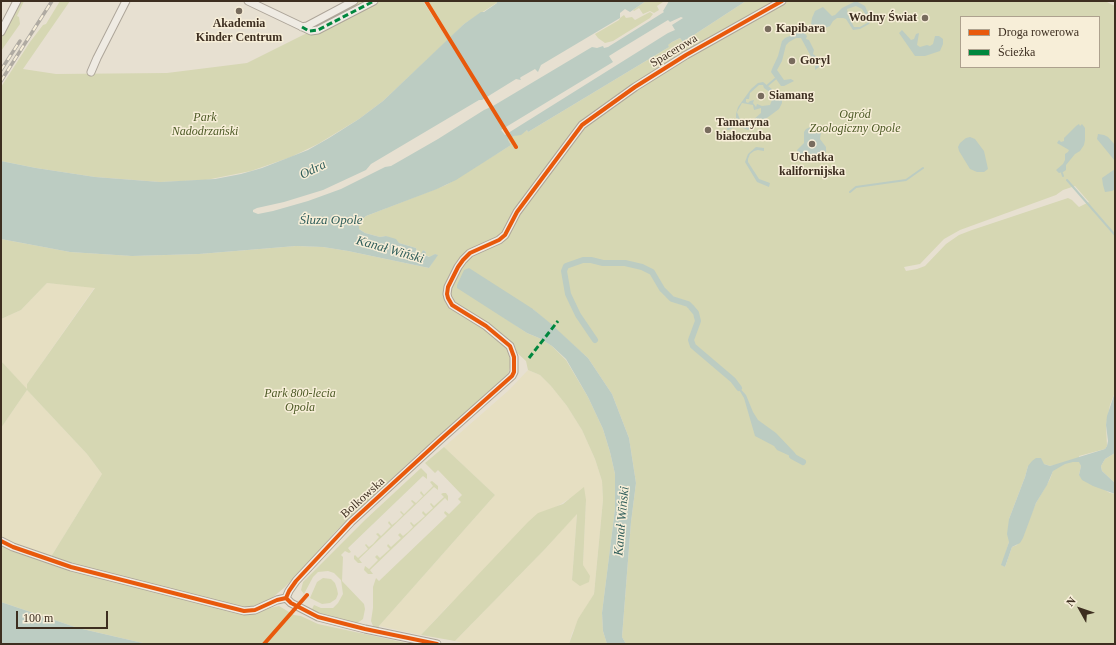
<!DOCTYPE html>
<meta charset="utf-8">
<style>
body{margin:0}
#map{position:relative;width:1116px;height:645px;overflow:hidden;background:#e7e0d1;font-family:Georgia,serif}
canvas{display:block}
.frame{position:absolute;inset:0;border:2px solid #3d2e20;pointer-events:none}
.legend{position:absolute;left:960px;top:16px;width:140px;height:52px;box-sizing:border-box;background:#f7eed8;border:1px solid #ada18e;margin:0;padding:5px 7px;list-style:none;font-size:12px;color:#3d2e20}
.legend li{display:flex;align-items:center;gap:8px;height:20px}
.legend b{width:20px;border:1px solid #ada18e}
.north{position:absolute;left:1060px;top:589px;width:40px;height:40px;-webkit-text-stroke:3px #f7eed8;paint-order:stroke;rotate:310deg;font-size:11px;font-weight:700;line-height:16px;text-align:center;color:#3d2e20}
.north::after{content:'';display:block;margin:auto;width:14px;height:18px;background:#3d2e20;clip-path:polygon(50% 0,100% 100%,50% 72%,0 100%)}
.scale{position:absolute;left:16px;top:611px;width:92px;height:18px;box-sizing:border-box;border:2px solid #3d2e20;border-top:0;padding-left:5px;font-size:12px;line-height:14px;white-space:nowrap;color:#3d2e20;-webkit-text-stroke:3px #f7eed8;paint-order:stroke}
</style>
<div id="map">
<canvas width="1116" height="645"></canvas>
<div class="frame"></div>
<ul class="legend">
<li><b style="height:5px;background:#e8590c"></b>Droga rowerowa</li>
<li><b style="height:5px;background:#00873e"></b>Ścieżka</li>
</ul>
<div class="north">N</div>
<div class="scale">100 m</div>
</div>
<script>
const c = document.querySelector('canvas').getContext('2d');
c.lineJoin = 'round';
function paint(path, color) {
  c.fillStyle = color;
  c.fill(path, 'evenodd');
}
function toPath(rows) {
  const path = new Path2D();
  for (const r of rows) {
    path.moveTo(r[0], r[1]);
    for (let i = 2; i < r.length; i += 2) path.lineTo(r[i], r[i + 1]);
  }
  return path;
}
function stroke(path, color, width, dash) {
  c.strokeStyle = color;
  c.lineWidth = width;
  c.lineCap = dash ? 'butt' : 'round';
  c.setLineDash(dash || []);
  c.stroke(path);
}
function write(font, color, halo, rows, align = 'center') {
  c.font = font + ' Georgia,serif';
  c.lineWidth = 3;
  c.setLineDash([]);
  c.textBaseline = 'middle';
  c.strokeStyle = halo;
  c.fillStyle = color;
  for (const [text, x, y, turn = 0] of rows) {
    c.save();
    c.translate(x, y);
    c.rotate((+turn || 0) * Math.PI / 180);
    c.textAlign = isNaN(turn) ? turn : align;
    if (halo) c.strokeText(text, 0, 0);
    c.fillText(text, 0, 0);
    c.restore();
  }
}
const farmland = toPath([
 [47,283,95,287,27,384,27,390,87,454,102,474,49,560,1,541,1,428,27,390,1,361,1,319,21,310],
 [528,370,540,375,551,386,567,406,582,430,595,459,602,481,603,500,594,594,572,633,569,644,467,644,455,641,545,549,577,513,572,580,583,565,586,500,569,499,556,507,447,607,421,635,379,626,495,495,444,447,509,390]
]);
const green = toPath([
 [17,1,24,1,17,16,19,17,20,24,1,51,1,32],
 [60,1,70,1,23,69,56,74,167,73,247,63,311,31,307,30,354,1,423,1,448,40,383,101,359,119,318,144,291,157,251,171,206,180,160,182,95,177,36,168,1,161,1,87,30,42,43,25,46,24],
 [426,1,497,1,498,2,464,24,449,39],
 [646,1,662,1,663,2,657,6,659,10,654,13,650,11,643,14,639,8,634,11,633,10],
 [746,1,778,1,634,85,583,119,584,126,636,89,687,57,785,1,1105,1,1115,6,1115,392,1110,405,1106,425,1107,446,1105,449,1079,456,1081,466,1079,475,1110,493,1115,494,1115,644,626,644,622,637,631,522,636,483,629,438,612,394,588,358,533,309,502,316,527,333,539,338,552,346,566,360,588,397,603,429,610,452,615,474,615,509,602,613,603,631,607,644,569,644,578,619,594,594,603,500,602,481,595,459,582,430,567,406,551,386,540,375,528,370,526,361,515,351,508,374,501,383,417,455,335,532,325,544,285,587,272,598,254,606,250,611,254,614,270,608,279,606,294,615,301,616,318,624,411,644,147,644,78,628,1,602,1,541,49,560,102,474,87,454,27,390,1,428,1,361,27,389,27,384,95,288,47,283,21,310,1,319,1,239,70,252,132,256,199,254,296,246,323,247,348,251,429,268,437,255,435,254,430,257,425,255,426,252,423,250,422,254,417,252,416,248,399,243,386,236,380,237,365,233,359,229,359,222,366,216,446,185,511,145,508,140,514,136,527,130,528,132,669,47,667,45,672,42,680,38,683,42],
 [961,17,1099,17,1099,67,961,67],
 [1075,186,1089,202,1079,207,1072,200,1068,198,972,230,959,235,946,244,925,266,917,269,906,271,904,267,920,264,944,239,960,230,1056,195,1063,190],
 [1044,464,1050,466,1055,465,1050,479,1036,503,1017,545,1012,547,1005,567,1002,565,1009,542,1009,519,1025,477,1028,466],
 [650,12,653,14,650,18,613,41,605,43,598,38,595,34,619,20,620,18,624,15,626,18,632,17,635,20],
 [444,447,495,495,379,626,378,629,373,626,371,621,373,608,373,587,376,578,379,581,447,516,444,513,445,511,449,514,461,502,458,499,462,495,438,470,435,473,425,463],
 [1115,453,1115,483,1102,471,1101,466,1105,459],
 [421,468,427,474,427,479,423,476,348,548,351,552,349,553,345,551,341,555,343,557,342,581,364,604,365,609,363,619,356,624,314,612,312,609,314,605,321,608,333,608,338,603,343,594,341,580,334,573,328,571,318,572,313,577,304,594,301,590,303,582,366,519],
 [432,481,438,486,438,490,434,487,359,559,362,563,358,563,354,559,354,556,355,555,358,558,368,549,365,545,366,544,369,547,373,544,379,537,376,534,378,533,381,536,391,526,388,523,389,521,392,525,396,522,403,515,400,512,401,511,404,514,414,504,411,501,412,500,416,503,423,496,420,493,421,491,424,495,433,486,430,482],
 [584,487,586,500,583,565,590,576,589,582,580,586,572,580,577,514,545,549,455,641,421,635,528,522,538,513,563,504],
 [443,493,446,493,448,496,448,501,445,498,370,570,373,574,368,574,364,570,365,566,369,569,378,560,375,557,377,555,380,558,381,557,390,549,387,546,388,544,391,547,401,538,398,535,400,533,403,536,408,532,413,527,410,523,411,522,414,525,418,522,425,516,422,513,423,511,426,514,433,508,430,504,431,503,434,506,444,497,441,494],
 [323,578,331,579,335,583,337,589,338,594,336,599,330,603,322,604,310,598,317,582]
]);
const water = toPath([
 [497,1,646,1,630,12,625,9,620,13,620,18,541,65,538,72,535,69,521,77,520,78,521,80,516,79,482,100,479,100,371,164,366,170,323,190,284,202,257,208,253,210,253,212,258,214,273,211,308,201,341,189,385,167,391,166,438,139,484,110,493,106,592,47,597,48,603,46,604,48,608,47,664,12,663,11,669,1,746,1,683,42,680,38,672,42,668,45,669,47,528,132,527,130,521,135,514,136,508,140,511,145,456,180,437,189,366,216,359,222,359,229,365,233,380,237,386,236,396,239,399,243,416,248,417,252,421,254,423,250,426,252,425,255,429,257,435,254,438,255,429,268,348,251,323,247,296,246,199,254,132,256,70,252,1,239,1,161,36,168,95,177,160,182,215,179,241,174,262,168,308,150,329,138,359,119,383,101,464,24,481,12,484,12,497,3],
 [681,17,683,18,672,25,675,30,668,33,505,135,501,130,613,62,609,56,617,51,668,20,670,22],
 [856,1,865,6,871,20,869,24,860,29,853,30,846,19,843,18,837,18,833,21,830,26,820,30,817,30,811,24,812,18,815,11,823,7,832,16,835,15,842,8],
 [856,6,862,9,869,20,867,23,860,27,854,27,848,15,847,9],
 [902,30,911,40,914,39,916,34,919,33,917,45,920,47,927,45,930,46,933,44,935,36,939,36,943,39,943,44,940,51,925,56,915,56,899,33],
 [799,32,803,32,807,36,806,39,809,40,814,50,813,54,817,57,819,62,819,67,815,70,815,64,801,38,796,38,789,42,786,45,782,61,777,70,784,80,791,79,794,81,784,86,781,86,771,72,772,69,778,56,782,41,785,38],
 [763,82,778,94,782,100,782,103,779,109,756,126,748,130,743,128,739,125,736,119,736,114,738,107,751,89,758,83],
 [759,85,763,85,764,88,771,93,772,100,770,105,762,106,757,104,756,107,753,103,754,100,750,101,748,103,746,102,746,99,749,99,750,93],
 [742,103,753,105,754,110,761,108,761,113,752,121,745,123,741,122,737,112],
 [817,124,821,132,820,139,826,147,826,152,817,156,812,154,806,157,804,157,798,152,797,150,804,143,804,132,806,129],
 [1079,124,1080,126,1082,124,1085,128,1085,140,1084,145,1080,151,1075,154,1066,165,1066,170,1063,172,1059,173,1056,170,1063,164,1065,160,1065,154,1068,152,1069,150,1057,143,1059,140,1061,142,1064,141,1064,138,1076,126],
 [1098,134,1104,135,1108,137,1115,145,1115,161,1097,139],
 [970,137,975,139,984,151,988,169,984,172,977,172,970,169,959,151,958,147,960,143,966,138],
 [756,147,764,148,764,151,758,150,754,151,750,154,748,159,748,162,759,179,770,183,769,187,757,182,745,162,748,154],
 [1115,169,1115,189,1112,191,1105,192,1103,185,1102,178],
 [469,268,533,309,550,323,588,358,612,394,629,438,636,483,631,522,622,637,626,644,607,644,603,631,602,613,615,509,615,474,610,452,603,429,588,397,566,359,552,346,539,338,527,333,457,288,457,285,464,270],
 [735,383,746,395,753,412,758,420,776,433,795,453,799,460,777,450,774,446,755,436,744,398],
 [1115,392,1115,453,1105,459,1101,466,1102,471,1115,483,1115,494,1093,486,1082,480,1079,475,1081,466,1079,462,1073,462,1065,464,1053,471,1047,485,1036,503,1023,538,1020,543,1012,547,1005,567,1001,565,1009,542,1007,534,1009,519,1025,477,1028,466,1032,461,1036,458,1041,458,1044,464,1050,466,1105,449,1107,446,1108,441,1106,425,1107,416],
 [1,602,78,628,147,644,1,644]
]);
const stream = toPath([
 [768,85,775,79],
 [728,129,738,124],
 [1062,173,1063,176],
 [1067,180,1115,235],
 [850,192,856,187,906,180,923,168]
]);
const canal = toPath([
 [595,340,578,315,568,294,564,271,566,266,583,260,591,260,603,263,625,263,642,267,652,272,662,289,672,299,688,304,691,307,696,313,698,321,691,340,693,346,733,380,739,388],
 [792,456,803,462]
]);
const minor = toPath([
 [248,1,311,31,318,30,374,1],
 [302,27,307,26,354,1],
 [1,32,17,1],
 [91,72,97,58,126,1],
 [1,541,13,547,71,567,244,611,255,610,277,600,286,598],
 [437,644,365,629,318,617,291,603,286,598,289,591,296,581,351,522,439,441,503,384,512,376,514,372,514,357,510,346,486,326,452,305,448,298,447,294,448,287,458,267,463,260,470,253,499,240,505,235,517,212,582,125,635,87,686,55,782,1]
]);
const rail = toPath([
 [1,70,20,41],
 [1,81,52,1]
]);
const quiet = toPath([
 [302,27,309,31,318,30,374,1],
 [529,358,558,321]
]);
const cycleway = toPath([
 [426,1,516,147],
 [1,541,13,547,71,567,244,611,255,610,277,600,286,598],
 [264,644,307,595],
 [437,644,365,629,318,617,291,603,286,598,289,591,296,581,351,522,439,441,503,384,512,376,514,372,514,357,510,346,486,326,452,305,448,298,447,294,448,287,458,267,463,260,470,253,499,240,505,235,517,212,582,125,635,87,686,55,782,1]
]);
const markers = [
 [239,11,4,"#786c5e"],
 [925,18,4,"#786c5e"],
 [768,29,4,"#786c5e"],
 [792,61,4,"#786c5e"],
 [761,96,4,"#786c5e"],
 [708,130,4,"#786c5e"],
 [812,144,4,"#786c5e"]
];
const poiNames = [
 ["Wodny Świat",917,18,"right"],
 ["Akademia",239,24,"center"],
 ["Kinder Centrum",239,38,"center"],
 ["Kapibara",776,29],
 ["Goryl",800,61],
 ["Siamang",769,96],
 ["Tamaryna",716,123],
 ["białoczuba",716,137],
 ["Uchatka",812,158,"center"],
 ["kalifornijska",812,172,"center"]
];
const streetNames = [
 ["Spacerowa",674,51,-31],
 ["Bolkowska",363,498,-42]
];
const parkNames = [
 ["Ogród",855,115],
 ["Zoologiczny Opole",855,129],
 ["Park",205,118],
 ["Nadodrzański",205,132],
 ["Park 800-lecia",300,394],
 ["Opola",300,408]
];
const waterNames = [
 ["Odra",313,170,-26],
 ["Śluza Opole",331,221],
 ["Kanał Wiński",390,250,16],
 ["Kanał Wiński",622,521,-85]
];
paint(farmland, '#e6dfc2');
paint(green, '#d6d7b3');
paint(water, '#bcccc2');
stroke(stream, '#bcccc2', 2);
stroke(canal, '#bcccc2', 6);
stroke(minor, '#ada599', 9);
stroke(minor, '#efebe3', 7);
stroke(rail, '#afaaa2', 3.5);
stroke(rail, '#f7eed8', 2, [6]);
stroke(quiet, '#00873e', 3, [6, 3]);
stroke(cycleway, '#e8590c', 4);
for (const [x, y, r, color] of markers) {
  const dot = new Path2D();
  dot.arc(x, y, r, 0, 2 * Math.PI);
  c.fillStyle = color;
  c.fill(dot);
  stroke(dot, '#f7eed8', 1.5);
}
write('bold 12px', '#3d2e20', '#f7eed8', poiNames, 'left');
write('12px', '#3d2e20', '#f7eed8', streetNames);
write('italic 12px', '#4d5a26', '#f7eed8', parkNames);
write('italic 13px', '#2f5d5a', '#f7eed8', waterNames);
</script>
